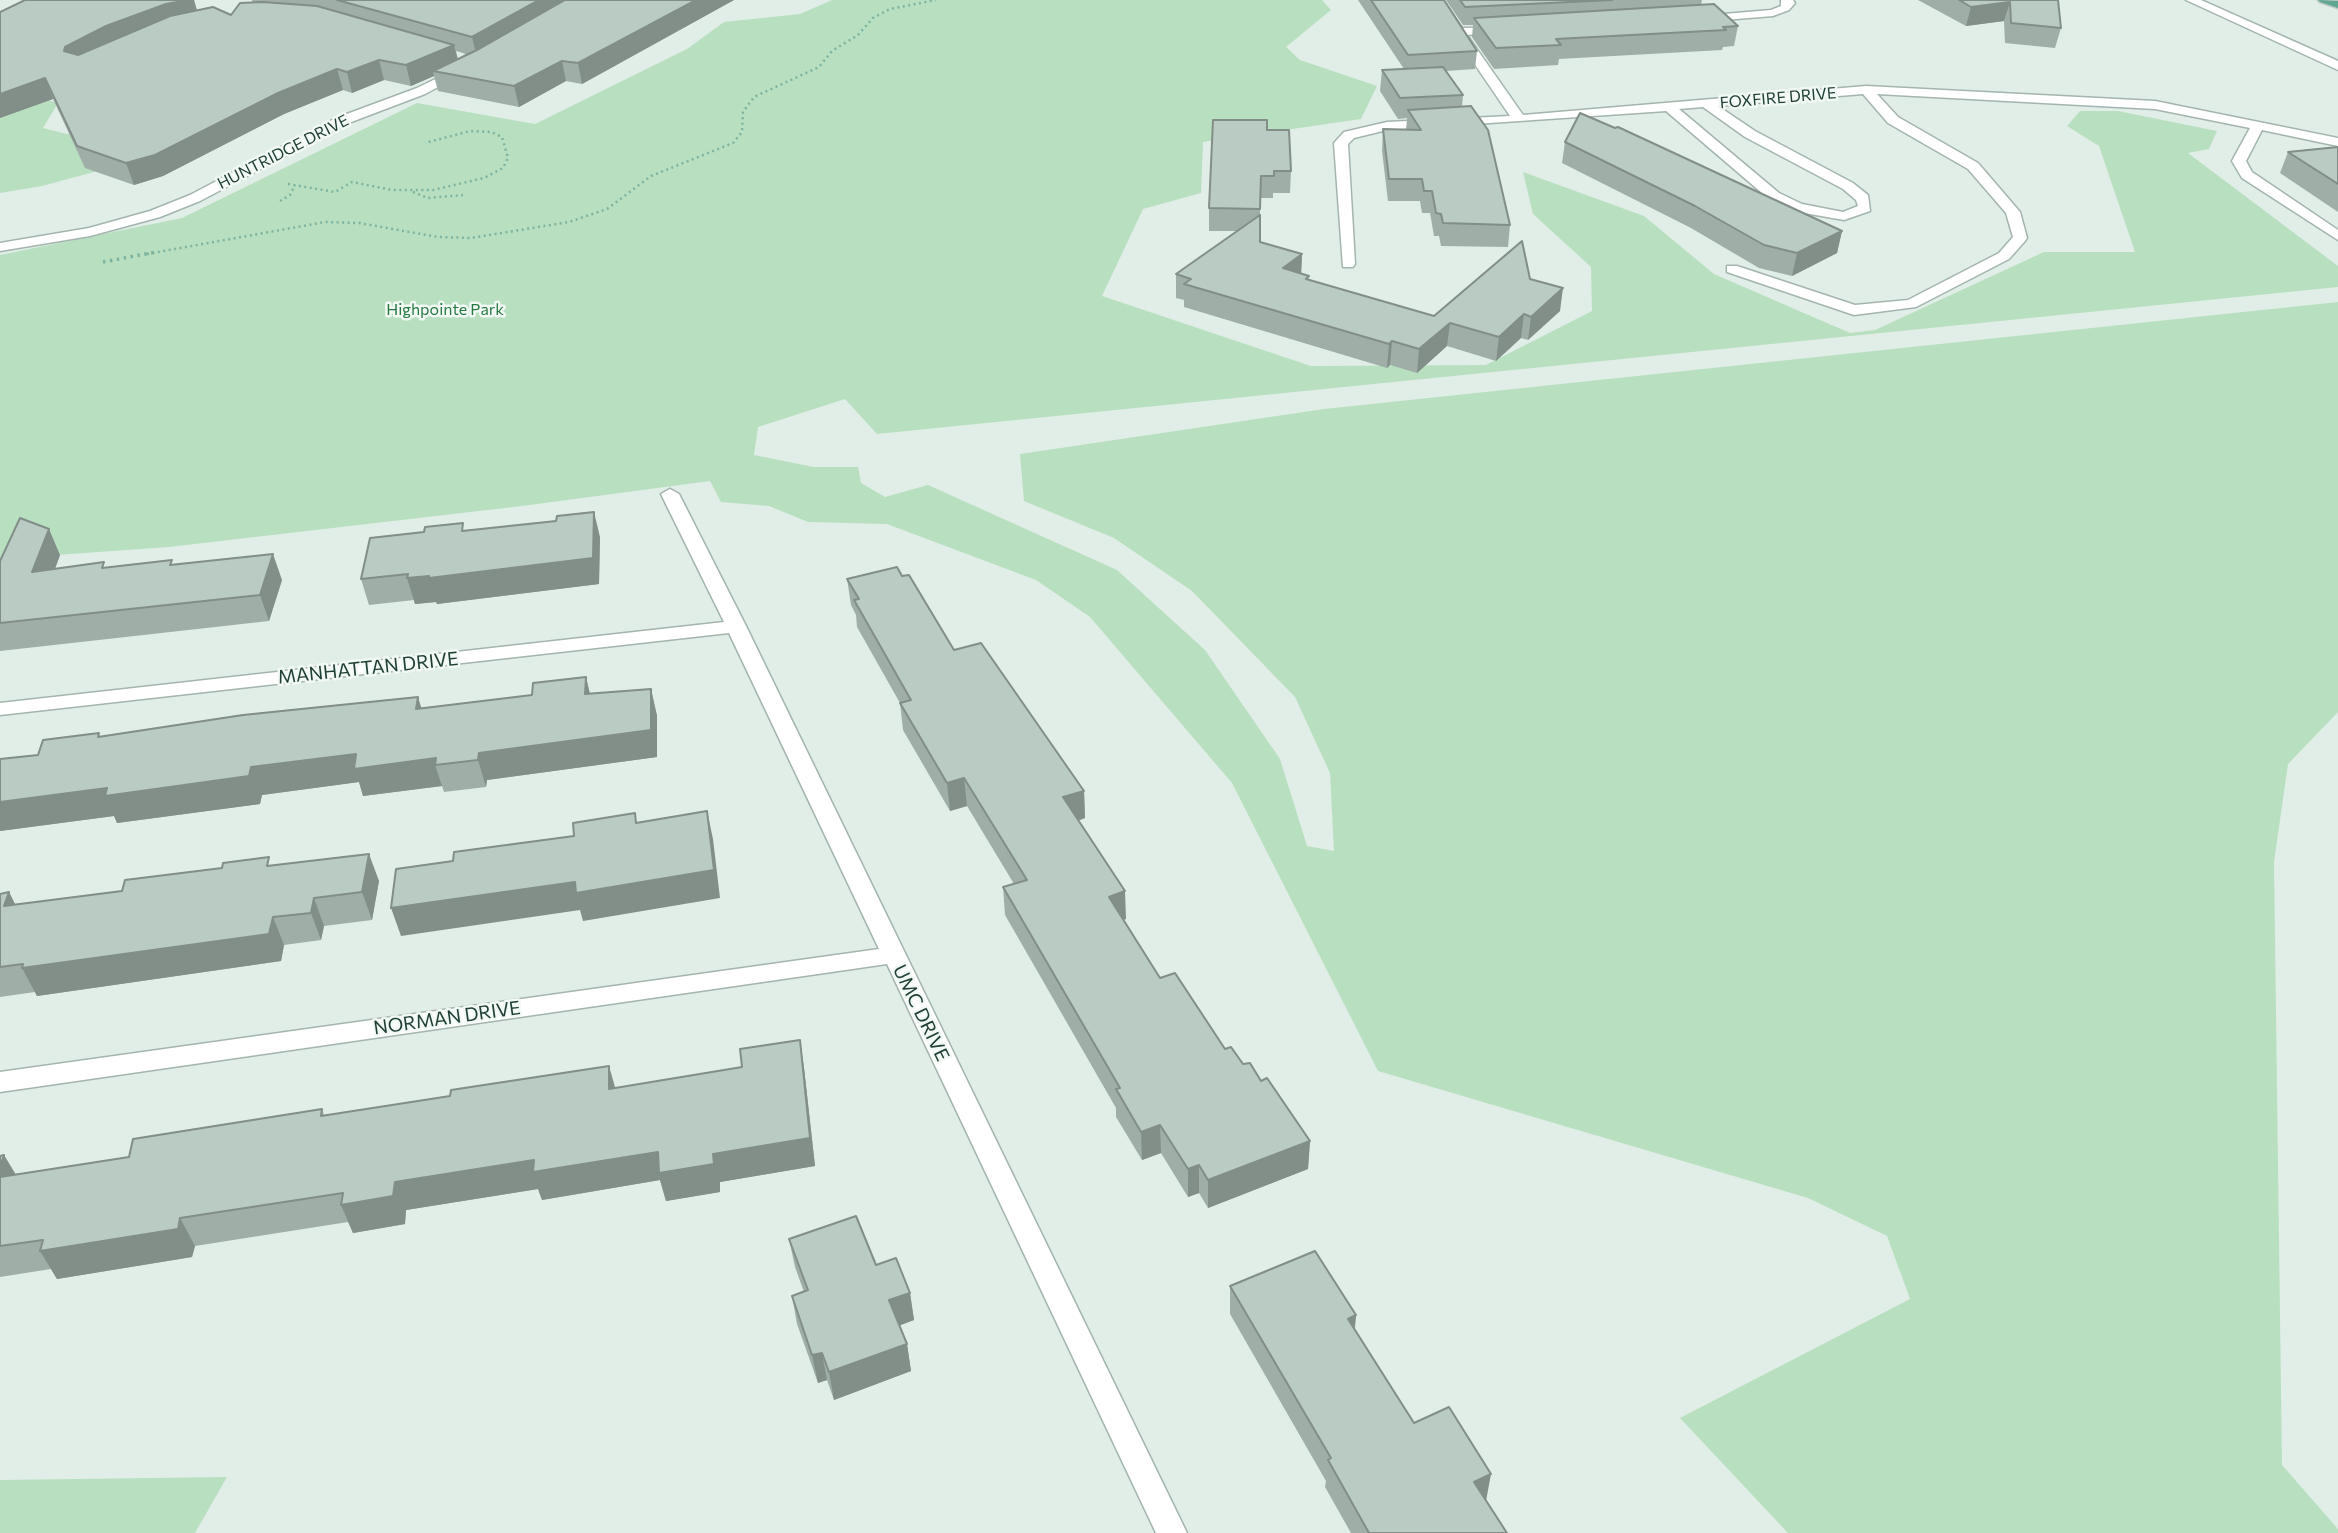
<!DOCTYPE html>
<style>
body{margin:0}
canvas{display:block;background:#e1ede7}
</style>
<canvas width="2338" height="1533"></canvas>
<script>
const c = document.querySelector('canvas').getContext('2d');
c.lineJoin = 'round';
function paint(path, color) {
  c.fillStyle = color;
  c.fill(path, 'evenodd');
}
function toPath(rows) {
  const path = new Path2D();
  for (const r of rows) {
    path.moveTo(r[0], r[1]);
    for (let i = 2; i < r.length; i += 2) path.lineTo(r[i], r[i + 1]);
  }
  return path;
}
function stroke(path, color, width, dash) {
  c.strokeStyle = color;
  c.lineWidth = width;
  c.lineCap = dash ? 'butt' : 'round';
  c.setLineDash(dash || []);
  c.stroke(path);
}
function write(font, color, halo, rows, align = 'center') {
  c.font = font + ' Commissioner,sans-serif';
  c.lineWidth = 5;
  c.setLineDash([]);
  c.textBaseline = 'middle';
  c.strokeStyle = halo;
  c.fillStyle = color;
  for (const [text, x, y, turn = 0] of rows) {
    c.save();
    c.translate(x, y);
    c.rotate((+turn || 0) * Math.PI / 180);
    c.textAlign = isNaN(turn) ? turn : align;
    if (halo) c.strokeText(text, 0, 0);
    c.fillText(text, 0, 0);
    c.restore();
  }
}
const green = toPath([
 [832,0,1322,0,1331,10,1286,47,1300,60,1377,86,1361,119,1203,142,1201,193,1143,209,1102,296,1311,366,1486,365,1592,311,1591,267,1533,214,1523,172,1644,216,1714,274,1850,333,1875,330,2044,252,2135,252,2099,146,2067,126,2080,111,2118,111,2217,131,2209,149,2188,153,2338,266,2338,287,877,434,845,399,758,427,754,455,814,467,858,467,861,483,885,497,928,485,1117,570,1205,650,1280,759,1307,846,1334,851,1330,773,1295,697,1192,591,1114,538,1024,501,1020,454,1324,409,2338,302,2338,712,2288,764,2274,862,2282,1465,2338,1529,2338,1533,1788,1533,1680,1418,1910,1299,1887,1236,1808,1198,1378,1071,1232,783,1090,617,1036,580,887,524,808,522,769,506,721,502,710,481,522,506,169,547,0,559,0,255,182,218,417,103,535,124,687,49,724,22,800,14],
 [44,99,58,103,43,128,67,134,129,124,116,166,42,186,0,193,0,117],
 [227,1477,195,1533,0,1533,0,1480]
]);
const pathFar1 = toPath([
 [288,184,335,192,352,182,392,190,433,190,484,178,503,168,508,158,502,137,491,132,470,131,425,143],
 [413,192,428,198,463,195],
 [280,201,290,195,295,185],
 [147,254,325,222,359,223,438,237,471,238,569,222,607,209,651,176,733,143,742,132,743,112,754,97,819,67,832,51,858,35,873,18,890,9,936,0]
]);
const path = toPath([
 [103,262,156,252]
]);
const minor = toPath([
 [1431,0,1443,0,1462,28,1505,27,1505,31,1501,32,1467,35,1523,115,1866,86,2155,101,2338,138,2338,146,2262,130,2246,161,2252,172,2338,230,2338,240,2242,178,2232,161,2250,128,2155,109,1877,94,1898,117,1978,163,2020,212,2027,238,2025,241,2009,259,1916,307,1854,315,1727,272,1727,266,1737,266,1855,305,1908,300,1999,253,2013,237,2006,213,1968,169,1888,123,1863,94,1718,106,1755,131,1853,183,1868,195,1870,211,1844,220,1793,211,1769,199,1666,111,1387,130,1354,138,1348,144,1355,264,1353,267,1343,267,1334,143,1344,132,1387,122,1510,116,1431,0],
 [1703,107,1745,137,1843,189,1856,200,1858,206,1843,212,1802,204,1779,193,1679,109,1703,107],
 [1781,0,1793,0,1795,3,1789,10,1773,16,1700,22,1694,19,1700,16,1771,10,1781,6,1781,0],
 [2186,0,2201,0,2338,61,2338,70,2186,0],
 [456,69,466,72,425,94,346,124,200,201,160,217,90,236,0,251,0,243,89,228,150,211,190,195,336,118,417,88,456,69],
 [670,489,679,494,746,626,1187,1533,1156,1533,887,964,0,1092,0,1072,879,949,729,633,0,715,0,703,724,622,661,494,670,489]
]);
const major = toPath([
 [2318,0,2338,1,2338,8,2320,2,2318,0]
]);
const wall = toPath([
 [25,0,194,0,197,10,231,15,253,3,252,0,734,0,582,84,566,81,519,107,438,91,434,76,411,86,384,80,352,93,343,90,284,114,163,176,134,185,85,168,53,99,0,118],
 [456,51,463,53,467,55,458,59],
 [1358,0,1444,0,1477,51,1475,69,1446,71,1463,95,1462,107,1510,225,1508,247,1441,246,1439,236,1434,236,1430,213,1422,213,1420,201,1388,201,1382,151,1383,129,1406,130,1407,118,1398,119,1380,91,1382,70,1404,69],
 [1446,0,1702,0,1701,5,1738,26,1734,46,1723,47,1722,50,1559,59,1558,65,1494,69,1472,37,1473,25,1463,25],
 [1918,0,2058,0,2061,28,2055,48,2005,43,2004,21,1966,26],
 [1267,130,1291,171,1290,193,1273,193,1273,198,1260,198,1260,242,1302,254,1301,274,1309,280,1434,316,1530,279,1560,311,1528,340,1521,338,1496,361,1447,346,1417,373,1390,365,1387,368,1184,307,1184,300,1176,298,1176,274,1238,231,1209,231,1209,208],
 [1565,142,1842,231,1837,253,1792,276,1759,268,1691,228,1562,163],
 [2338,147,2338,212,2280,173,2288,152],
 [465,531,600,537,599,584,437,604,436,602,415,604,414,600,369,605,361,579],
 [60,555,55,569,173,565,282,580,269,621,0,651,0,561],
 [902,576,954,650,1084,791,1085,818,1078,821,1126,919,1123,920,1160,978,1225,1049,1261,1081,1310,1141,1308,1169,1208,1208,1199,1193,1188,1197,1161,1153,1142,1160,1116,1117,1116,1108,1005,915,1003,887,1014,884,967,806,950,811,903,730,900,703,857,627,856,615,851,605,847,579],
 [586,677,590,694,651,689,657,716,657,757,487,780,486,787,444,792,442,786,363,796,359,782,262,795,260,804,117,823,114,816,0,831,0,759,38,755,101,737,418,697,421,708,532,695],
 [273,865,379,881,372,920,324,926,321,940,284,945,281,961,37,996,35,992,0,997,0,894,9,892,15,905,122,891],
 [804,1068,815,1166,720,1182,720,1192,666,1201,660,1180,542,1200,538,1189,406,1210,405,1224,353,1233,348,1222,195,1246,192,1257,57,1279,51,1269,0,1277,0,1156,15,1175,129,1157,322,1109,324,1115,615,1088],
 [789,1239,876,1265,910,1293,914,1320,899,1325,907,1344,911,1371,834,1400,827,1380,818,1383,797,1324,792,1296,804,1292,795,1267],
 [1230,1286,1356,1315,1355,1329,1414,1423,1486,1501,1507,1533,1351,1533,1325,1487,1326,1481,1230,1314]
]);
const shadedWall = toPath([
 [188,0,194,0,199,19,73,68,64,51,65,47,106,26,166,4],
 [539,0,577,0,477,57,472,37],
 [696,0,734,0,582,84,578,63],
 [2010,2,2004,21,1966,26,1971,7],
 [454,45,459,65,433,71,434,76,411,86,406,65],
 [379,60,384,80,352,93,347,72],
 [562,61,566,81,519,107,514,86],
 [337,69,343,90,284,114,163,176,134,185,126,163,278,93],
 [45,78,53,99,0,118,0,94],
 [1842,231,1837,253,1792,276,1797,253],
 [1302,254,1301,277,1283,268],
 [1563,288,1560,311,1528,340,1531,317],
 [1524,314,1521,338,1496,361,1499,337],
 [1450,323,1447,346,1417,373,1419,349],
 [1392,341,1390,365,1387,368,1389,344],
 [594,512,600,537,599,584,437,604,436,602,415,604,407,578],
 [49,529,60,555,44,598,32,572],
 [273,554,282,580,269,621,260,595],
 [586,677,592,704,585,694],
 [651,689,657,716,657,757,487,780,486,787,478,760,479,753],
 [418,697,426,724,416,709],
 [356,754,436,758,435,765,442,786,363,796,359,782,262,795,260,804,117,823,114,816,0,831,0,802,251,767],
 [964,778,967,806,950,811,947,783],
 [1084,791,1085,818,1064,825,1063,797],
 [707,811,713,839,720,898,583,921,580,910,401,936,391,908],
 [369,854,379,881,372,920,362,892],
 [1125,891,1126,919,1109,924,1109,897],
 [9,892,23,920,4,906],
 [314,898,324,926,321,940,311,913],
 [273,917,284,945,281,961,37,996,22,968],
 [800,1040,804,1068,815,1166,720,1182,720,1192,666,1201,660,1180,542,1200,538,1189,406,1210,405,1224,353,1233,341,1205,395,1182,534,1160,658,1152,713,1154],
 [609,1066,617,1094,609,1089],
 [1160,1125,1161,1153,1142,1160,1141,1132],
 [1310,1141,1308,1169,1208,1208,1208,1180],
 [4,1155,21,1183,0,1183,0,1167],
 [1199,1165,1199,1193,1188,1197,1188,1169],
 [180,1218,195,1246,192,1257,57,1279,40,1251],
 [910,1293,914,1320,893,1328,889,1300],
 [1356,1315,1353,1343,1348,1319],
 [907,1344,911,1371,834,1400,829,1372],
 [822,1353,827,1380,818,1383,812,1355],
 [1491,1474,1486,1501,1474,1482]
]);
const building = toPath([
 [25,0,188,0,166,4,106,26,65,47,64,51,78,55,170,16,213,7,231,15,240,3,263,2,317,6,454,45,406,65,379,60,347,72,337,69,278,93,155,155,126,163,77,146,45,78,0,94,0,12,25,0],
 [337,0,539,0,472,37,337,0],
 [565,0,696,0,578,63,562,61,514,86,433,71,479,49,565,0],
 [1371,0,1444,0,1477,51,1408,55,1371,0],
 [1460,0,1612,0,1465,7,1460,0],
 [1959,0,2058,0,2061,28,2011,23,2010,2,1971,7,1959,0],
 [1714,4,1738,26,1723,27,1726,30,1556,39,1561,45,1496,48,1474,18,1714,4],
 [1443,67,1463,95,1400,98,1382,70,1443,67],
 [1471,106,1488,130,1510,225,1443,223,1441,214,1436,213,1432,191,1424,191,1422,179,1389,179,1383,129,1421,130,1408,110,1471,106],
 [1580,113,1615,128,1618,127,1842,231,1797,253,1764,245,1695,206,1565,142,1580,113],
 [1213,120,1267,120,1267,130,1289,130,1291,171,1274,171,1274,176,1261,176,1260,209,1209,208,1213,120],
 [2338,147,2338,184,2288,152,2338,147],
 [1260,215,1260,242,1302,254,1283,268,1309,276,1306,279,1434,316,1522,241,1530,279,1563,288,1531,317,1524,314,1499,337,1450,323,1419,349,1392,341,1389,344,1184,284,1191,279,1176,274,1260,215],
 [594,512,593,558,429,578,429,576,407,578,408,574,361,579,370,538,424,532,425,527,463,523,462,531,556,521,557,516,594,512],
 [20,518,49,529,32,572,104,562,102,568,172,560,170,565,273,554,260,595,0,623,0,561,20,518],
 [897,567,902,576,909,575,954,650,981,643,1084,791,1063,797,1125,891,1109,897,1160,978,1175,973,1225,1049,1231,1047,1243,1064,1250,1063,1261,1081,1267,1078,1310,1141,1208,1180,1199,1165,1188,1169,1160,1125,1141,1132,1116,1089,1120,1088,1003,887,1027,880,964,778,947,783,900,703,911,700,854,600,859,599,847,579,897,567],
 [586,677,585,694,651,689,651,730,479,753,478,760,435,765,436,758,354,769,356,754,251,767,249,776,105,796,107,788,0,802,0,759,38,755,43,740,99,733,98,737,243,715,418,697,416,709,532,695,533,683,586,677],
 [707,811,714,870,576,893,575,882,391,908,396,869,453,861,454,852,574,836,573,823,635,813,636,823,707,811],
 [369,854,362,892,314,898,311,913,273,917,269,934,22,968,23,964,0,967,0,894,9,892,4,906,122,891,125,880,222,868,223,863,269,857,267,866,369,854],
 [800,1040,810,1138,713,1154,714,1164,659,1173,658,1152,533,1172,534,1160,395,1182,393,1196,341,1205,343,1193,180,1218,178,1229,40,1251,43,1240,0,1246,0,1177,129,1157,133,1139,322,1109,321,1116,450,1096,451,1090,609,1066,609,1089,742,1067,740,1049,800,1040],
 [4,1155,0,1167,0,1156,4,1155],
 [856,1216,876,1265,896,1258,910,1293,889,1300,907,1344,829,1372,822,1353,812,1355,792,1296,808,1290,789,1239,856,1216],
 [1315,1251,1356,1315,1348,1319,1414,1423,1449,1407,1491,1474,1474,1482,1507,1533,1369,1533,1328,1460,1331,1458,1230,1286,1315,1251]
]);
const farStreetnames = [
 ["FOXFIRE DRIVE",1778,98,-5],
 ["HUNTRIDGE DRIVE",283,152,-27]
];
const farParknames = [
 ["Highpointe Park",445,310]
];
const streetNames = [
 ["MANHATTAN DRIVE",368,668,-6],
 ["UMC DRIVE",921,1013,64],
 ["NORMAN DRIVE",447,1018,-8]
];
paint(green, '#b8e0c0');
stroke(minor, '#a3b5ae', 3);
stroke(major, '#c1c9c6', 3);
stroke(pathFar1, '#7eb39f', 2.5, [2, 3.5]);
stroke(path, '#7eb39f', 3.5, [2.5, 4.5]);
paint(minor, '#fff');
paint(major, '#61a690');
paint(wall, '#9fafa7');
paint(shadedWall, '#828e88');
paint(building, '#b9cbc2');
stroke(building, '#828e88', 2);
write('16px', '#203f35', '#f2f9f5', farStreetnames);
write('16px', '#267a41', '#f2f9f5', farParknames);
write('19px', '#203f35', '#f2f9f5', streetNames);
</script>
